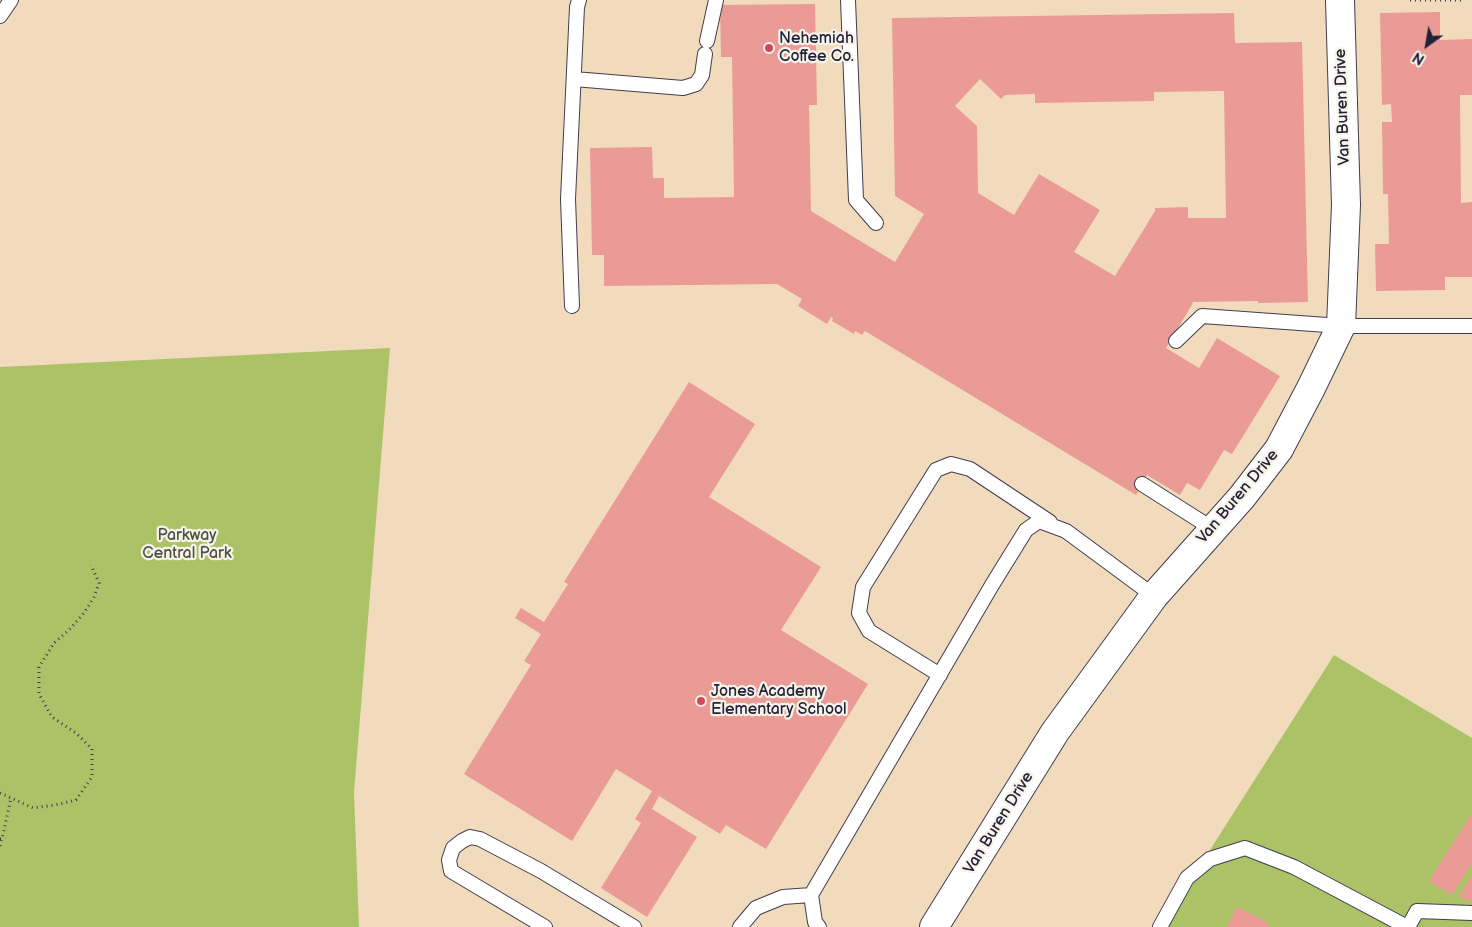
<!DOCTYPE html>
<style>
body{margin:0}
#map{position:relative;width:1472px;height:927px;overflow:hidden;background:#f2dbbd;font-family:"Balsamiq Sans",sans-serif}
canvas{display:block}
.north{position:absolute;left:1402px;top:20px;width:50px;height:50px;-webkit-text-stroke:4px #f7f3e8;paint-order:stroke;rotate:212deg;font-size:14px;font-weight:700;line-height:20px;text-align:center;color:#22223b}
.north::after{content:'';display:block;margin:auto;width:18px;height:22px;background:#22223b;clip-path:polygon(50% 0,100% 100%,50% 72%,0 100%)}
</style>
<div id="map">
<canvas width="1472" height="927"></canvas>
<div class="north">N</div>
</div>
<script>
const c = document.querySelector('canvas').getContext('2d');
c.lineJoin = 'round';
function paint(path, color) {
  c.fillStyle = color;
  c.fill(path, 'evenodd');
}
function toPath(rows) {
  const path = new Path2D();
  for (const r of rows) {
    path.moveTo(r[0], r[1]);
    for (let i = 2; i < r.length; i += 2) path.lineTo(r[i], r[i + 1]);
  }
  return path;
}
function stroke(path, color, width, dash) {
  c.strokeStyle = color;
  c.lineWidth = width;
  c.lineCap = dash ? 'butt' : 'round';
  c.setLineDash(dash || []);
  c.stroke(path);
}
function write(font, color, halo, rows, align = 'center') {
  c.font = font + ' "Balsamiq Sans",sans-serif';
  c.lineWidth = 4.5;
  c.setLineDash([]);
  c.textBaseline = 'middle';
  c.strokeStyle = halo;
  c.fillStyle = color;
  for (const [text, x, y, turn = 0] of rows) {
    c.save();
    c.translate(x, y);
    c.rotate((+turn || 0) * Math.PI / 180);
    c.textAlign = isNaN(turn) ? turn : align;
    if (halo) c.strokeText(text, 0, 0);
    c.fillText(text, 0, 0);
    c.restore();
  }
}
const green = toPath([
 [390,348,354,792,359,927,0,927,0,367],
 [1334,655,1472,738,1472,927,1161,927]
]);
const building = toPath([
 [815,4,817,105,809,105,811,211,895,262,924,214,895,196,892,18,1234,13,1235,43,1302,42,1308,302,1258,303,1258,301,1192,302,1193,303,1166,348,1199,368,1217,338,1280,376,1232,454,1224,450,1200,490,1187,483,1180,495,1147,475,1136,495,865,331,862,335,855,331,854,334,832,321,833,318,831,317,827,324,798,306,802,299,777,284,604,286,604,255,592,255,590,148,652,147,653,178,664,178,664,198,734,197,732,57,721,57,720,5],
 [980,79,1001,99,1005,95,1035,94,1035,103,1154,101,1154,92,1224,91,1226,218,1188,218,1188,207,1155,208,1155,211,1115,276,1074,252,1100,210,1039,174,1014,215,978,193,977,126,955,106],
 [1440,12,1440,40,1472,39,1472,95,1460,95,1461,203,1472,202,1472,277,1445,277,1445,290,1376,291,1375,244,1389,244,1388,194,1383,194,1382,122,1392,122,1391,104,1382,105,1380,13],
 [689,382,755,424,709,497,821,567,781,630,868,684,766,849,726,825,720,834,659,796,652,809,697,837,647,917,601,888,641,823,635,819,652,791,616,769,572,841,464,774,531,665,524,661,541,634,515,618,521,608,544,622,568,584,564,582],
 [1472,813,1472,863,1452,895,1429,881],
 [1472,875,1472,897,1469,902,1459,896],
 [1237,907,1269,923,1267,927,1227,927]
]);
const path = toPath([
 [1410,0,1462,0],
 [0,793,33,808,55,805,76,800,92,777,92,749,76,733,52,717,39,694,39,667,54,643,69,630,84,613,94,597,99,583,91,565],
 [0,839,2,839,11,798],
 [0,846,2,839]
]);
const service = toPath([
 [848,0,856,200,876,223],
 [0,16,11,0],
 [707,41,716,0],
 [574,79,683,88,696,84,702,75,705,54],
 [572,306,568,199,577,7,579,0],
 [1176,341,1202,316,1341,326,1472,326],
 [1142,484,1213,529],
 [940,675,869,631,859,613,863,587,936,470,951,464,970,469,1050,522],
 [545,927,451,871,449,860,453,848,462,841,470,837,480,839,541,871,634,927],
 [740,927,756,908,783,897,811,895],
 [819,927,815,922,811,895,992,585,1026,530,1039,521,1066,531,1154,596],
 [1160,927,1187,878,1210,859,1245,848,1294,867,1407,927],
 [1408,927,1417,911,1472,913]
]);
const minor = toPath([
 [934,927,1055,732,1154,596,1242,497,1279,449,1311,388,1341,326,1346,205,1340,0]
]);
const markers = [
 [769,48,5,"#d1495b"],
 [701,701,5,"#d1495b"]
];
const poiNames = [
 ["Nehemiah",779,39],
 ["Coffee Co.",779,57],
 ["Jones Academy",711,692],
 ["Elementary School",711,710]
];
const streetNames = [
 ["Van Buren Drive",1343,107,-92],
 ["Van Buren Drive",1238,497,-50],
 ["Van Buren Drive",999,823,-58]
];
const parkNames = [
 ["Parkway",187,536],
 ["Central Park",187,554]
];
paint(green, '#acc267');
paint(building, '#ea9b95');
stroke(service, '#413e4e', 16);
stroke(minor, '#413e4e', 30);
stroke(path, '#413e4e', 3, [1, 4]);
stroke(service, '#fff', 14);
stroke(minor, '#fff', 28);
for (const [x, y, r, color] of markers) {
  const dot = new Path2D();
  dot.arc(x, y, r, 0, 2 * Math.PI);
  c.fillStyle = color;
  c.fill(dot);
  stroke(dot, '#f7f3e8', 2);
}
write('16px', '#22223b', '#f7f3e8', poiNames, 'left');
write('16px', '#22223b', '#f7f3e8', streetNames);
write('16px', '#4b5248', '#f7f3e8', parkNames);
</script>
